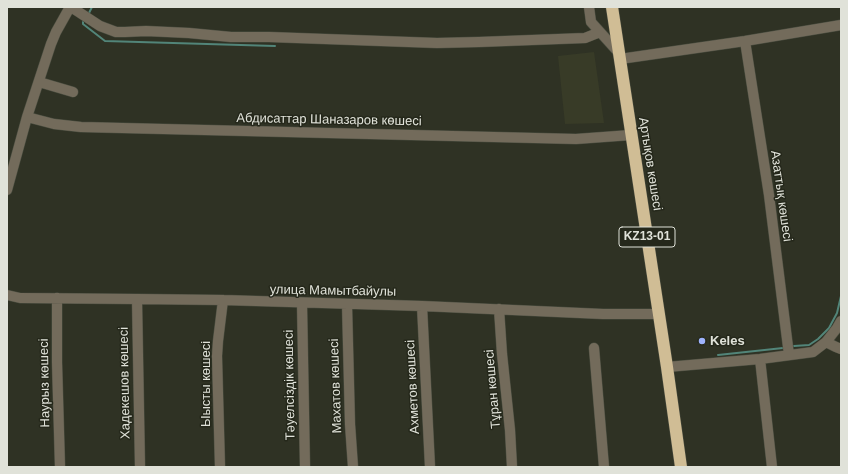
<!DOCTYPE html>
<meta charset="utf-8">
<style>
body{margin:0}
#map{position:relative;width:848px;height:474px;overflow:hidden;background:#2f3224;font-family:Arial,sans-serif}
canvas{display:block}
.frame{position:absolute;inset:0;border:8px solid #e0e2d9;pointer-events:none}
</style>
<div id="map">
<canvas width="848" height="474"></canvas>
<div class="frame"></div>
</div>
<script>
const c = document.querySelector('canvas').getContext('2d');
c.lineJoin = 'round';
function paint(path, color) {
  c.fillStyle = color;
  c.fill(path, 'evenodd');
}
function toPath(rows) {
  const path = new Path2D();
  for (const r of rows) {
    path.moveTo(r[0], r[1]);
    for (let i = 2; i < r.length; i += 2) path.lineTo(r[i], r[i + 1]);
  }
  return path;
}
function stroke(path, color, width, dash) {
  c.strokeStyle = color;
  c.lineWidth = width;
  c.lineCap = dash ? 'butt' : 'round';
  c.setLineDash(dash || []);
  c.stroke(path);
}
function write(font, color, halo, rows, align = 'center') {
  c.font = font + ' Arial,sans-serif';
  c.lineWidth = 3;
  c.setLineDash([]);
  c.textBaseline = 'middle';
  c.strokeStyle = halo;
  c.fillStyle = color;
  for (const [text, x, y, turn = 0] of rows) {
    c.save();
    c.translate(x, y);
    c.rotate((+turn || 0) * Math.PI / 180);
    c.textAlign = isNaN(turn) ? turn : align;
    if (halo) c.strokeText(text, 0, 0);
    c.fillText(text, 0, 0);
    c.restore();
  }
}
const built = toPath([
 [594,52,604,123,565,124,558,56]
]);
const stream = toPath([
 [89,13,92,7],
 [83,22,83,24,105,41,275,46],
 [794,346,809,345,818,339,829,328,837,313,841,296],
 [718,355,783,348]
]);
const minor = toPath([
 [71,7,100,26,116,32,125,32,146,31,189,33,231,37,269,37,437,43,479,42,585,38,600,32],
 [589,7,591,22,619,53],
 [745,41,769,195,789,355],
 [620,59,745,41,841,25],
 [39,82,73,92],
 [27,117,54,124,81,127,576,139,631,135],
 [7,190,27,117,51,44,56,32,70,7],
 [7,295,20,298,137,299,223,300,422,306,603,314,659,314],
 [57,298,57,362,60,467],
 [137,299,140,467],
 [302,303,305,467],
 [347,304,350,424,353,467],
 [422,306,430,467],
 [499,309,502,354,510,430,512,467],
 [826,342,836,347,841,349],
 [594,348,604,467],
 [760,359,772,467],
 [667,367,760,359,813,352,826,342,837,328,841,321],
 [220,467,217,356,218,341,223,300]
]);
const highway = toPath([
 [612,7,667,367,681,467]
]);
const markers = [
 [702,341,4,"#9eb3fd"]
];
const shields = [
 [647,237,56]
];
const shieldNames = [
 ["KZ13-01",647,237]
];
const streetNames = [
 ["Абдисаттар Шаназаров көшесі",329,120,1],
 ["Артықов көшесі",650,164,81],
 ["Азаттық көшесі",781,196,82],
 ["улица Мамытбайулы",333,291,1],
 ["Наурыз көшесі",45,383,-91],
 ["Хадекешов көшесі",125,383,-91],
 ["Ыысты көшесі",206,384,-90],
 ["Тәуелсіздік көшесі",290,385,-91],
 ["Махатов көшесі",336,386,-92],
 ["Ахметов көшесі",413,387,-93],
 ["Тұран көшесі",493,389,-95]
];
const poiNames = [
 ["Keles",710,341]
];
paint(built, '#383b27');
stroke(stream, '#528579', 2);
stroke(minor, '#4b4e41', 11);
stroke(highway, '#4b4e41', 13);
stroke(minor, '#736b5b', 10);
stroke(highway, '#d0bd95', 12);
for (const [x, y, r, color] of markers) {
  const dot = new Path2D();
  dot.arc(x, y, r, 0, 2 * Math.PI);
  c.fillStyle = color;
  c.fill(dot);
  stroke(dot, '#25281b', 1.5);
}
for (const [x, y, w] of shields) {
  const box = new Path2D();
  box.roundRect(x - w / 2, y - 10, w, 20, 3);
  c.fillStyle = '#25281b';
  c.fill(box);
  stroke(box, '#e0e2d9', 1);
}
write('bold 12px', '#e0e2d9', null, shieldNames);
write('13px', '#e0e2d9', '#25281b', streetNames);
write('bold 13px', '#e0e2d9', '#25281b', poiNames, 'left');
</script>
